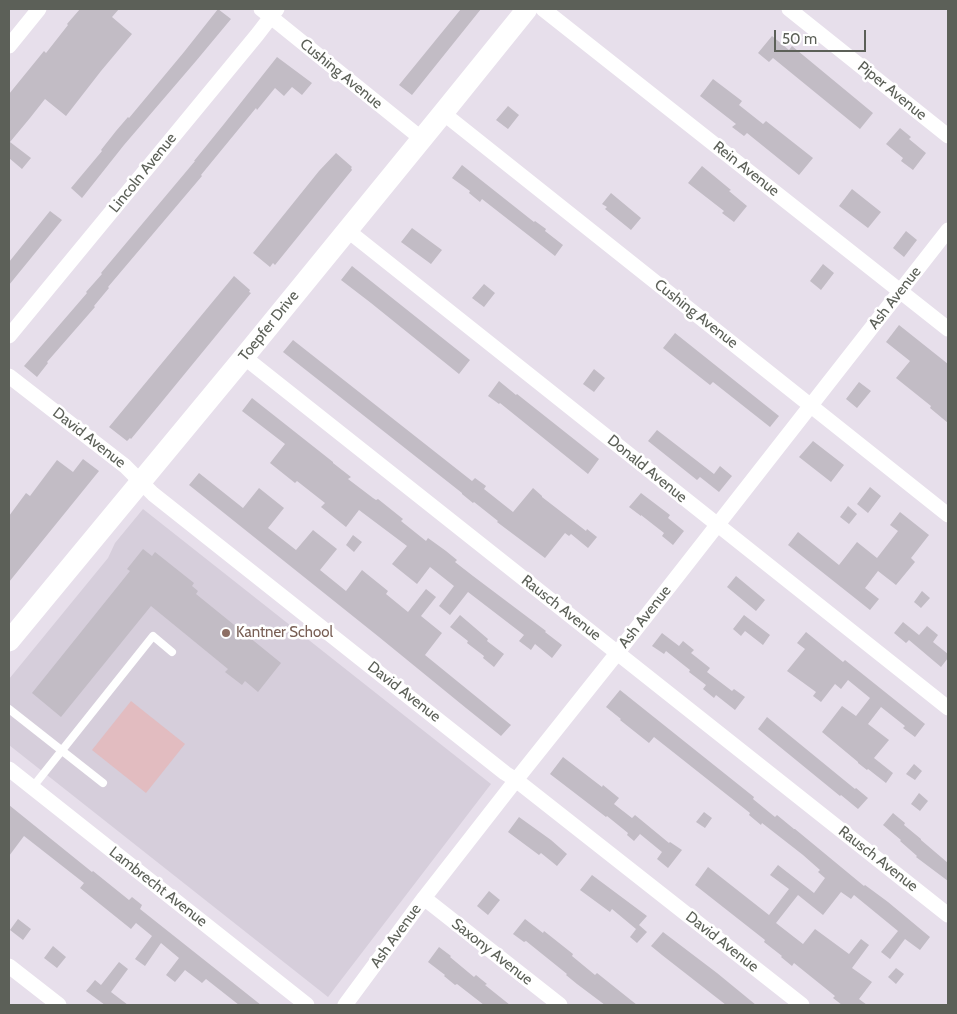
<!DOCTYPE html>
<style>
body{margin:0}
#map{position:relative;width:957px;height:1014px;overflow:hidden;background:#e7dfeb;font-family:Cabin,sans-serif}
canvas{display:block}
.frame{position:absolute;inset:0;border:10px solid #5c6058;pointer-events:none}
.scale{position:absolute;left:774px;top:30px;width:92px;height:22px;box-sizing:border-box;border:2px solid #5c6058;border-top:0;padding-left:6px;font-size:15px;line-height:18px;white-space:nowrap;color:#5c6058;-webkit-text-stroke:4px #fff;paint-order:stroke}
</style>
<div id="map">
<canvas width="957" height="1014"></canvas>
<div class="frame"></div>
<div class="scale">50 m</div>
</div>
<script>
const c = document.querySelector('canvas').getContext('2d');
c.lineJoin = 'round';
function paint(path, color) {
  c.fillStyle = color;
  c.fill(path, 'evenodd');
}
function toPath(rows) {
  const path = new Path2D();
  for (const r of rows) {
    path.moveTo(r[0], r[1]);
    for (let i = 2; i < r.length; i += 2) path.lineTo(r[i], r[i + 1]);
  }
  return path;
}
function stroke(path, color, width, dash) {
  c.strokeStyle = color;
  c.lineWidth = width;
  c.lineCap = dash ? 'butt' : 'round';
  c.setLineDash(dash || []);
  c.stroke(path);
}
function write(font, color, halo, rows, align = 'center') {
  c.font = font + ' Cabin,sans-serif';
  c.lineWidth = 5;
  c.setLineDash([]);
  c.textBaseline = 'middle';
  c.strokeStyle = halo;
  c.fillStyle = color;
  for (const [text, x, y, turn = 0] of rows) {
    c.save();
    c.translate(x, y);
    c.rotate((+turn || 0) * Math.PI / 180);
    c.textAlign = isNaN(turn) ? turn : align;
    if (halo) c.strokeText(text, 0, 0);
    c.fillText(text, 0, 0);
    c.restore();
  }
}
const education = toPath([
 [143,509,491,784,328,997,9,745,9,679,108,558,115,543]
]);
const green = toPath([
 [131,701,185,744,146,793,92,750]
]);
const building = toPath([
 [80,9,119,9,112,17,132,34,101,71,66,116,45,99,30,118,10,142,31,158,22,169,9,158,9,94,44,51,46,53,68,25,67,24],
 [218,9,231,19,196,61,124,145,82,198,71,188,102,151,101,150,116,131,128,117,129,118,184,52],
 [461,9,481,9,412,95,399,85],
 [772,36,789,50,792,46,873,113,860,129,773,58,769,62,758,53],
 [277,57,312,83,302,95,292,87,284,96,275,88,257,110,256,108,201,175,202,176,108,287,109,288,94,306,95,307,47,362,48,363,37,377,24,366,87,293,86,292,102,274,101,273,195,161,194,161,224,124],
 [713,79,742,101,739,105,763,124,766,121,813,158,799,175,747,133,744,136,732,127,736,124,700,96],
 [508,106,519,115,508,129,496,120],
 [900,128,911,137,909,139,926,153,913,170,901,161,903,158,886,144],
 [336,153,352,167,351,168,352,170,275,265,273,263,270,267,253,253,319,171],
 [462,165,534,222,535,221,546,229,545,231,563,245,555,256,482,199,480,202,469,193,470,191,452,178],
 [702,166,731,190,729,191,747,206,734,222,722,213,724,211,688,183],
 [852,189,881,212,868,228,839,206],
 [611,193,641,218,631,230,605,209,607,207,602,204],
 [50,211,62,220,9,285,9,262],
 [412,228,442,250,431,264,401,242],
 [906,231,917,240,904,257,893,248],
 [823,264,834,273,821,290,810,281],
 [352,266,470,360,459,374,371,303,341,280],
 [234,276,250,290,249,292,251,293,160,404,131,439,130,438,127,441,109,427],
 [484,284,495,293,484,307,472,298],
 [899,325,948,364,948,423,930,408,931,406,896,378,910,361,886,342],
 [675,333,779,416,770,427,713,382,710,385,663,348],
 [293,340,472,481,475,478,486,486,484,489,513,512,533,488,542,496,542,497,586,531,587,529,597,537,588,548,571,534,569,536,565,533,545,558,497,522,498,521,474,502,473,503,462,494,462,493,283,352],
 [594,369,605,378,594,392,583,384],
 [499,381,516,395,517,394,599,459,588,474,500,403,499,404,488,396],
 [859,382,871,391,857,408,846,399],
 [252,398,333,462,333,463,351,477,348,479,373,498,376,500,378,499,403,519,401,521,426,541,428,538,446,551,457,560,455,562,473,576,546,631,545,632,562,645,552,658,535,644,531,650,519,641,524,635,468,592,450,615,439,606,454,586,430,567,417,584,392,564,407,546,359,510,346,527,321,507,325,503,297,481,295,483,270,463,285,444,242,411],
 [657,430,714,474,720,466,732,476,719,492,700,477,697,480,648,441],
 [813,441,844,465,831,482,799,457],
 [83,459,99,471,9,582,9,516,26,493,30,496,57,460,73,472],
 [199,473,243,508,259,488,284,508,268,528,296,550,313,530,337,549,320,570,346,591,362,570,388,591,386,594,408,612,426,589,436,597,421,616,442,633,425,655,511,725,501,736,466,708,379,637,189,485],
 [870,487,881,496,868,513,857,504],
 [641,493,670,515,668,518,684,531,673,545,662,536,664,533,641,515,641,516,629,507],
 [848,506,857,514,849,524,840,517],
 [900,512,929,535,911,558,915,562,896,585,878,571,865,588,879,599,870,610,788,545,798,532,839,565,857,542,877,558,898,531,890,525],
 [353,535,362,542,354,552,346,545],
 [143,549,152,556,155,552,194,583,192,586,198,591,196,594,281,663,258,692,245,681,242,685,225,672,228,669,151,606,61,717,32,693,130,571,127,569],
 [736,576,765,600,756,611,727,587],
 [922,591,930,598,921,608,914,602],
 [460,615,488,639,487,641,504,654,494,667,483,658,484,656,467,643,468,641,450,627],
 [744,615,770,635,763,645,745,631,741,636,733,629],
 [903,622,919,635,927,626,938,635,933,642,948,654,948,658,941,667,909,640,906,643,894,633],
 [806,632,843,662,845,660,925,724,915,737,903,728,905,726,881,707,868,724,889,740,874,758,893,773,886,783,868,769,867,770,858,763,858,762,822,732,842,706,856,716,870,698,848,680,841,689,835,684,821,702,813,696,816,692,787,671,805,649,797,643],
 [662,633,679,646,683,641,694,650,691,653,710,668,707,672,732,691,734,689,745,697,735,710,716,695,714,698,703,689,706,685,689,672,690,670,666,651,664,654,652,646],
 [620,690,754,797,753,799,775,817,777,815,794,829,795,829,864,886,865,885,888,902,930,937,920,950,905,939,890,959,881,952,898,931,854,895,851,899,841,892,823,915,798,895,776,923,803,944,815,929,849,954,861,939,869,945,852,968,872,982,859,999,867,1005,842,1005,833,998,835,996,794,963,792,966,781,957,782,956,764,942,765,940,695,885,708,867,769,915,789,889,770,875,778,865,814,893,825,878,818,872,820,870,803,855,762,823,761,825,749,815,750,813,673,752,654,737,649,743,620,720,621,719,606,707],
 [767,717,855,789,856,788,868,798,858,809,841,795,840,796,758,729],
 [563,757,602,787,603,785,619,798,614,804,632,818,635,815,669,843,670,842,682,850,668,868,657,859,662,852,640,834,634,841,627,835,628,833,607,816,606,817,550,774],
 [914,764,922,771,915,780,906,774],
 [919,793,928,801,920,811,911,804],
 [9,805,92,872,93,871,129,900,132,897,142,905,140,909,261,1005,239,1005,206,979,202,983,185,970,175,982,166,975,179,958,161,943,145,966,135,959,152,936,136,923,131,929,80,888,84,883,24,836,9,856],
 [704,812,712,818,705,828,696,822],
 [893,813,905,823,904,825,921,839,921,840,948,863,948,881,916,857,917,856,900,841,901,840,883,825],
 [519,817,551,840,567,854,557,866,541,853,539,855,508,832],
 [592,875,647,916,639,925,647,932,637,943,630,937,636,929,612,909,610,912,580,890],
 [489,891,500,900,488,915,477,906],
 [18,919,31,929,23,940,10,930],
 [525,919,543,933,544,931,573,954,572,956,595,975,597,973,637,1005,605,1005,577,984,566,975,567,974,526,941,524,942,513,934],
 [663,932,717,973,756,1005,726,1005,662,955,651,946],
 [53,946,66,957,57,968,44,958],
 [439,947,451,956,450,957,474,977,476,975,487,984,485,985,510,1005,484,1005,457,984,455,985,444,976,445,975,428,962],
 [119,962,128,969,111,992,128,1005,105,1005,86,991,95,980,101,985],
 [896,968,904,974,896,984,888,977]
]);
const lane = toPath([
 [9,709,103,783],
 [32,788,153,636,172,652]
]);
const street = toPath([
 [261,9,422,139],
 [543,9,948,329],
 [789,9,948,136],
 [9,46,39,9],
 [443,113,948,515],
 [347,230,948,708],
 [9,336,257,35,277,9],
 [244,357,948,915],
 [9,376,125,466,153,494,505,773,516,780,802,1005],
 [9,769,307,1005],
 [424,898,560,1005],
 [9,966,59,1005],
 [345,1005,424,898,516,780,618,652,948,230]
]);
const secondary = toPath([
 [9,641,244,357,443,113,527,9]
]);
const markers = [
 [226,633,5,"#8d6e63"]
];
const streetNames = [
 ["Cushing Avenue",341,74,39],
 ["Piper Avenue",892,91,39],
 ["Rein Avenue",746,169,38],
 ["Lincoln Avenue",143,173,-51],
 ["Ash Avenue",895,298,-52],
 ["Cushing Avenue",696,314,38],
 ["Toepfer Drive",269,326,-51],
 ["David Avenue",89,438,38],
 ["Donald Avenue",647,469,39],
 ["Rausch Avenue",561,608,38],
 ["Ash Avenue",645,617,-52],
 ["David Avenue",404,692,38],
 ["Rausch Avenue",878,859,38],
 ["Lambrecht Avenue",158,887,38],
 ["Ash Avenue",396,936,-54],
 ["David Avenue",722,942,38],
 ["Saxony Avenue",492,952,38]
];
const educationNames = [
 ["Kantner School",236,633]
];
paint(education, '#d6cedb');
paint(green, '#e2bcc0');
paint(building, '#c2bcc5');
stroke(lane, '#fff', 8);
stroke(street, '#fff', 15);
stroke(secondary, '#fff', 21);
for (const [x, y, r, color] of markers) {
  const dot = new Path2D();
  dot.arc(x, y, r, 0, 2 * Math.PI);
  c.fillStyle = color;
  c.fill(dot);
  stroke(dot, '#fff', 2);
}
write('15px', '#5c6058', '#fff', streetNames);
write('15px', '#785e54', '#fff', educationNames, 'left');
</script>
